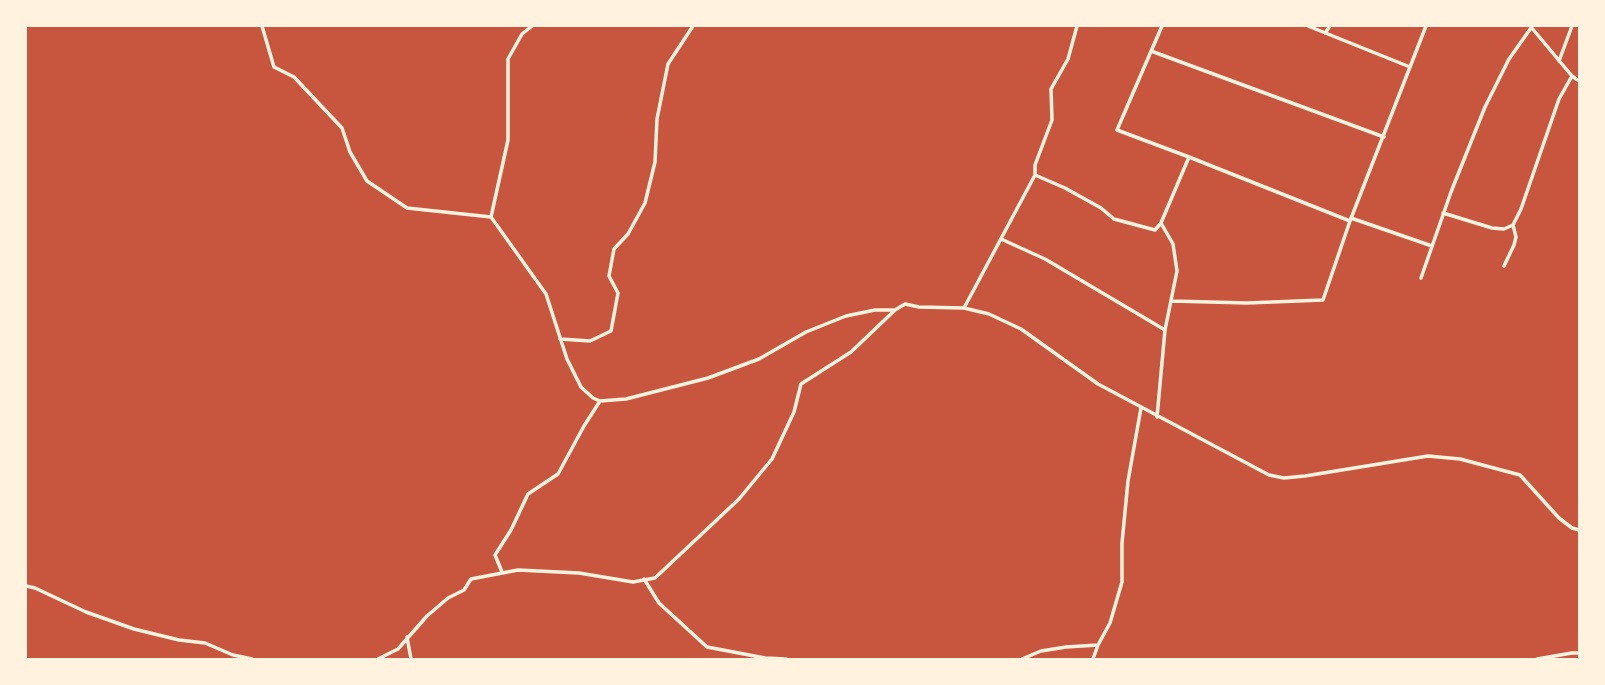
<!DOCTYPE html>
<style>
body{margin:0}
#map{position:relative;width:1605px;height:685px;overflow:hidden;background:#c8553d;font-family:"Golos Text",sans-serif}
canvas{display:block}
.frame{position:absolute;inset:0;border:27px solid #fff3e0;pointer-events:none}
</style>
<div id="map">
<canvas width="1605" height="685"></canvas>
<div class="frame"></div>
</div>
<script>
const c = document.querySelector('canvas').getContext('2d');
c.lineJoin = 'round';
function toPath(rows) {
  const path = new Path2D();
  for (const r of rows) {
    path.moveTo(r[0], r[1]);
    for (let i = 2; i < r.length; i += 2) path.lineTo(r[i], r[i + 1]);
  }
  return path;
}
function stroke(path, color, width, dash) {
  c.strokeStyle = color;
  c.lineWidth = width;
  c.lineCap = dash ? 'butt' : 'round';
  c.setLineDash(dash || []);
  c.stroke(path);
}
const minor = toPath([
 [262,26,274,67,294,77,342,128,350,152,367,181,407,208,491,217,546,294,567,359,581,387,593,398,600,401,626,399,708,378,759,359,806,332,846,316,875,310,895,310,905,304,919,307,964,308,989,314,1021,329,1098,384,1269,475,1284,478,1305,476,1428,456,1460,459,1520,475,1559,518,1572,528,1579,530],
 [1162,26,1117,130,1189,157],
 [1308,26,1410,67],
 [1531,27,1572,76,1579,81],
 [1325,33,1330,26],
 [1151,51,1384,137],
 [1559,61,1572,26],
 [1035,175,1065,188,1101,208,1114,219,1155,230,1161,223],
 [1443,213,1492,228,1504,229,1513,225,1521,209,1559,99,1572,76],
 [491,217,508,140,508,59,522,34,532,26],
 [1351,218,1432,246],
 [1001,239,1045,259,1165,330],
 [1504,266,1514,245,1516,237,1513,225],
 [1421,278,1451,192,1485,107,1509,59,1531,28],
 [1172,301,1247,303,1323,300,1350,221,1426,26],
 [964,308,1035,175,1035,165,1052,120,1051,89,1068,59,1077,26],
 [560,339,590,341,611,331,618,293,609,276,614,249,628,234,645,203,655,162,657,119,668,64,693,26],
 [1157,417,1165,330,1177,271,1173,244,1161,223,1189,157,1350,221],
 [502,572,495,555,511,530,528,494,558,474,584,426,600,401],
 [644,579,659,603,707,647,765,658,786,659],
 [26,586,35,588,86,612,134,629,179,640,205,643,233,655,252,659],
 [407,637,411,659],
 [378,659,398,649,427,616,448,598,464,590,471,579,518,570,579,573,633,582,655,578,739,499,772,459,794,412,801,384,851,352,895,310],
 [1022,659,1041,651,1066,647,1098,645],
 [1093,659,1098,645,1110,623,1122,582,1122,543,1128,481,1141,408],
 [1537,659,1572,653,1579,653]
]);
stroke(minor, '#fff3e0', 3.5);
</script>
